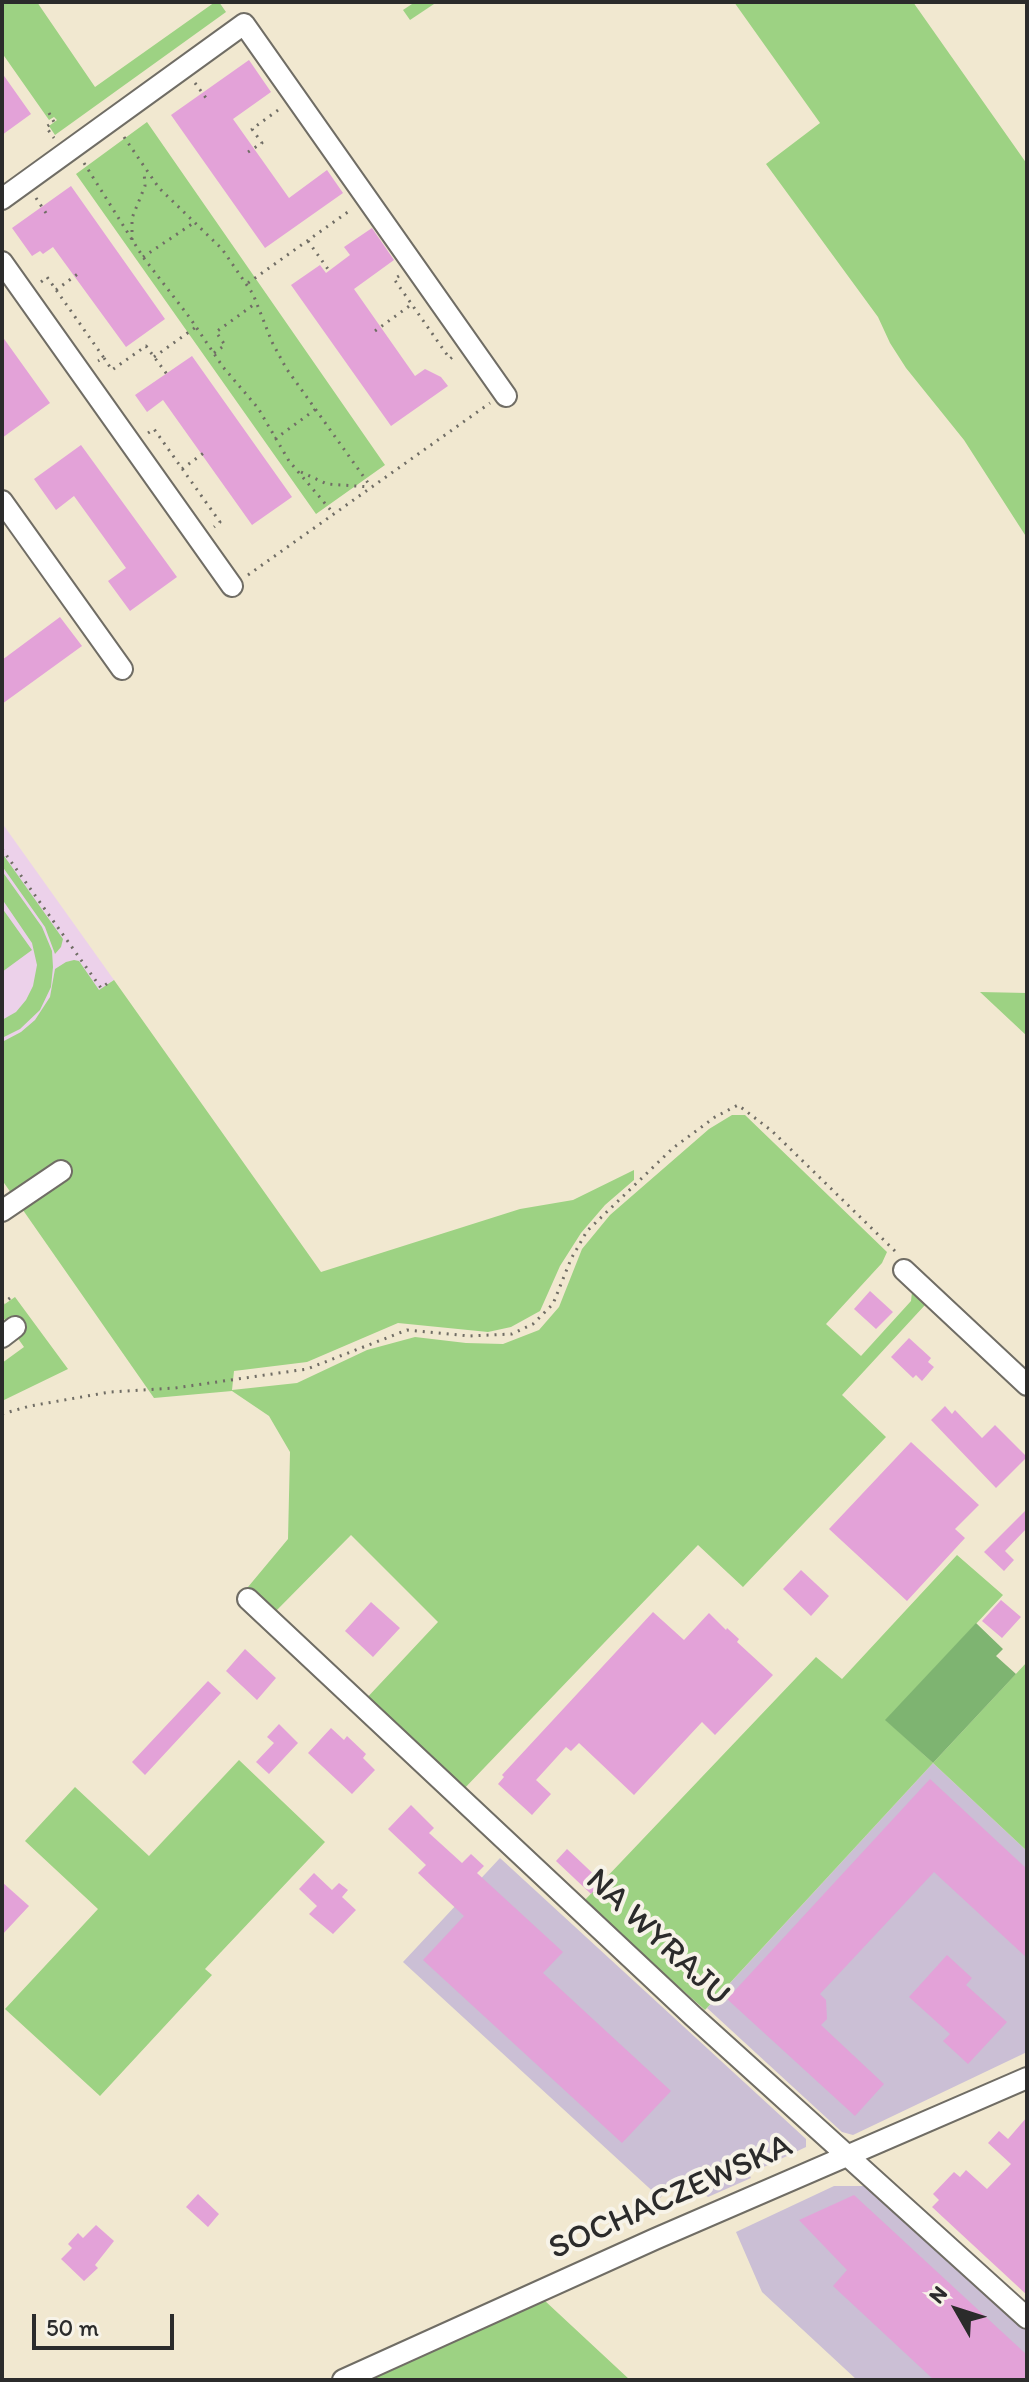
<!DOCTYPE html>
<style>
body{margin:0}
#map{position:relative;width:1029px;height:2382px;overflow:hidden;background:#f1e8d0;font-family:Itim,sans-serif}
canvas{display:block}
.frame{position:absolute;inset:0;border:4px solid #2b2b2b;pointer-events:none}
.north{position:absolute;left:917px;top:2270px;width:80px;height:80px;-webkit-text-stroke:6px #f7f3e8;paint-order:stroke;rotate:309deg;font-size:22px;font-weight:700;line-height:32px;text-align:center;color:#2b2b2b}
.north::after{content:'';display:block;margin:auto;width:28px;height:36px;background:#2b2b2b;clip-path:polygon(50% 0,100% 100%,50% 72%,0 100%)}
.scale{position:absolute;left:32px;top:2314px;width:142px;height:36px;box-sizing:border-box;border:4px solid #2b2b2b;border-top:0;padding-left:10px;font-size:24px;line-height:28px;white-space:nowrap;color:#2b2b2b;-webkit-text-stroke:6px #f7f3e8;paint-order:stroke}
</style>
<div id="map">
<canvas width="1029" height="2382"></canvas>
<div class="frame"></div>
<div class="north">N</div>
<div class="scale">50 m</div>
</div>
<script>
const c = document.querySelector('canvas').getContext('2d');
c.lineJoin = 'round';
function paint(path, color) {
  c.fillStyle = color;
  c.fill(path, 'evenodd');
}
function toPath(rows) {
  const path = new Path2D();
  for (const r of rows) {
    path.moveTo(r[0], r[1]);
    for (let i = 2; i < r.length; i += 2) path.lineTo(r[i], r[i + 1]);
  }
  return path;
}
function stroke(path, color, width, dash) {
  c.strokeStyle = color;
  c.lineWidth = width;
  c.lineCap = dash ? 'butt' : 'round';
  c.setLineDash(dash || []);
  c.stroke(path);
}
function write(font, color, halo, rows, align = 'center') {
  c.font = font + ' Itim,sans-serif';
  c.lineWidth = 8;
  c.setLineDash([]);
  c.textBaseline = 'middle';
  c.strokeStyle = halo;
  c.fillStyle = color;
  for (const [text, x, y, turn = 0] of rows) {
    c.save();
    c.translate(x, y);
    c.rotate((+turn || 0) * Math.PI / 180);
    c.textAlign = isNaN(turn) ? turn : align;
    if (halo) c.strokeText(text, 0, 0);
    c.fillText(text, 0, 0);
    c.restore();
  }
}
const built = toPath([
 [2,823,114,980,2,1060]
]);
const industrial = toPath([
 [933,1763,1027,1851,1027,2052,853,2135,842,2132,707,2008],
 [500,1858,806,2139,806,2147,749,2174,751,2178,708,2197,679,2176,660,2198,403,1962],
 [834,2186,875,2186,1027,2326,1027,2380,857,2380,762,2292,736,2232]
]);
const green = toPath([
 [2,2,37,2,95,87,215,2,219,2,226,12,55,135,49,126,57,120,54,117,49,120,2,53],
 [415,2,437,2,410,20,403,10],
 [734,2,913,2,1027,164,1027,538,964,440,906,368,890,343,878,317,766,164,820,123],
 [147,122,385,465,316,514,76,174],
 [2,853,63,939,61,947,55,954,45,927,2,866],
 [2,871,42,927,52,951,53,967,51,987,40,1010,20,1029,2,1038,2,1020,16,1012,26,1000,33,986,37,965,32,943,2,899],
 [2,908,32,950,2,972],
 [74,960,79,961,99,990,114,980,321,1272,520,1209,573,1200,634,1170,634,1180,605,1205,581,1233,560,1266,540,1311,511,1327,488,1332,398,1323,307,1362,234,1371,232,1390,297,1383,367,1350,415,1337,466,1343,503,1344,539,1330,559,1307,582,1249,610,1215,709,1129,732,1115,745,1115,887,1252,882,1263,826,1324,861,1356,911,1301,912,1292,925,1305,842,1395,886,1437,743,1587,698,1545,461,1792,364,1701,438,1622,351,1535,275,1612,248,1587,288,1539,290,1452,269,1416,232,1391,154,1398,2,1180,2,1042,21,1032,35,1020,50,997,55,969,66,962],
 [980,992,1027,993,1027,1036],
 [15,1297,68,1369,2,1401,2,1363,24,1347,2,1316,2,1306],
 [957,1555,1003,1595,886,1720,933,1763,1027,1662,1027,1851,933,1763,705,2010,583,1902,816,1657,842,1679],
 [239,1760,325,1842,205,1969,212,1975,100,2096,5,2009,98,1909,25,1841,75,1787,149,1856],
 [544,2300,630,2380,369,2380,395,2369]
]);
const forest = toPath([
 [976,1623,1003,1649,996,1656,1016,1674,933,1763,885,1720]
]);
const building = toPath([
 [249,60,271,92,233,119,289,198,327,170,343,193,265,248,171,115],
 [2,73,31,114,2,135],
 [71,186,165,319,126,347,53,247,43,254,40,251,32,256,12,228],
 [372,228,394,260,354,289,415,376,425,369,441,377,448,386,391,426,291,285,320,265,326,273,350,255,344,247],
 [2,336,50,403,2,438],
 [192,356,292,497,252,525,163,400,147,412,135,395],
 [81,445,177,577,130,611,108,581,126,568,74,496,56,510,34,479],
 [60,617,82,646,2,704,2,660],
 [870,1291,893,1312,876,1329,854,1309],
 [909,1338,931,1358,928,1362,934,1367,922,1381,916,1375,913,1378,891,1357],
 [945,1406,952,1414,955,1410,982,1438,995,1425,1027,1457,996,1488,931,1420],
 [911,1442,979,1505,955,1529,965,1538,907,1601,829,1529],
 [1025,1511,1027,1513,1027,1528,1005,1551,1014,1560,1004,1571,984,1552],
 [801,1570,829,1596,811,1616,783,1589],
 [1001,1600,1021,1617,1002,1638,982,1621],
 [371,1602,400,1628,373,1657,345,1631],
 [653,1612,684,1640,709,1613,726,1630,727,1628,739,1639,737,1642,773,1675,715,1735,702,1722,634,1795,579,1743,571,1751,566,1747,536,1780,551,1794,532,1815,498,1784,504,1777,502,1775],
 [245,1649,276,1678,257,1700,226,1671],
 [208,1681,221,1693,145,1775,132,1762],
 [279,1724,298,1743,269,1774,256,1762,274,1743,267,1737],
 [331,1728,344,1740,347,1736,366,1754,363,1758,375,1770,352,1794,308,1753],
 [930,1779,1027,1869,1027,1958,934,1872,820,1994,826,2000,827,2019,821,2025,884,2084,855,2116,727,1999],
 [411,1805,434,1828,429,1833,462,1863,471,1854,484,1866,477,1873,563,1952,543,1973,671,2091,622,2143,423,1960,464,1916,418,1873,426,1865,388,1829],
 [567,1849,602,1882,591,1894,556,1861],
 [314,1873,332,1890,339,1883,348,1890,342,1897,356,1910,333,1934,309,1914,317,1906,299,1889],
 [2,1882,29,1906,2,1935],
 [947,1955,972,1978,966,1985,1007,2022,968,2064,943,2041,950,2034,909,1997],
 [1027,2117,1027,2295,932,2207,939,2200,933,2194,954,2172,960,2177,966,2170,987,2189,1011,2164,988,2143,999,2131,1008,2139],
 [198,2194,219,2214,208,2227,186,2207],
 [854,2195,1027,2355,1027,2380,934,2380,833,2286,847,2270,799,2220],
 [96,2225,114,2241,95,2265,98,2268,84,2281,61,2259,72,2248,68,2244,78,2233,83,2238]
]);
const path = toPath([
 [195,83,209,102],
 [49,113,54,122,46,127,54,138],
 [124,137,159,188,222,249,253,294,272,342,286,368,371,487],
 [248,152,262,143,252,129,281,108],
 [84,163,143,257,190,318,223,367,258,408,289,461,334,514],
 [36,198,46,213],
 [132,240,132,218,145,186,144,171],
 [308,241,330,272],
 [143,257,195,222],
 [399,276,394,279,450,359,455,355],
 [41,282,47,277,104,358,98,361],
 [248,283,352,209],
 [56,290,79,273],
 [375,331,412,304],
 [214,353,225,345,216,332,256,303],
 [154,357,196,327],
 [104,358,112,370,146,346,169,377],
 [148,433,154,429,220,522,214,527],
 [275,439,316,409],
 [182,469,205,452],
 [301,472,327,484,370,487],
 [248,575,490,403],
 [2,849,101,988,108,983],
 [2,1304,14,1295],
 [2,1414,30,1406,110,1392,175,1388,307,1369,407,1330,469,1336,512,1334,533,1324,553,1304,571,1259,587,1231,673,1148,715,1117,738,1105,772,1131,896,1252]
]);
const minor = toPath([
 [2,199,244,24,506,396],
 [2,262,232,586],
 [2,501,122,669],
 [2,1211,61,1171],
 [904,1270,1027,1385],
 [2,1337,15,1327],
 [248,1599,694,2017,1027,2318],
 [343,2380,655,2239,1027,2078]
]);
const streetNames = [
 ["NA WYRAJU",657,1938,43],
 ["SOCHACZEWSKA",671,2198,-24]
];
paint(built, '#ecd1ea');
paint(industrial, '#cbbfd5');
paint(green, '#9dd283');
paint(forest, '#7eb471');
paint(building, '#e3a2d8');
stroke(minor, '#706d65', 24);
stroke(path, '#706d65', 3, [2, 6]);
stroke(minor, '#fff', 20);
write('34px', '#2b2b2b', '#f7f3e8', streetNames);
</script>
